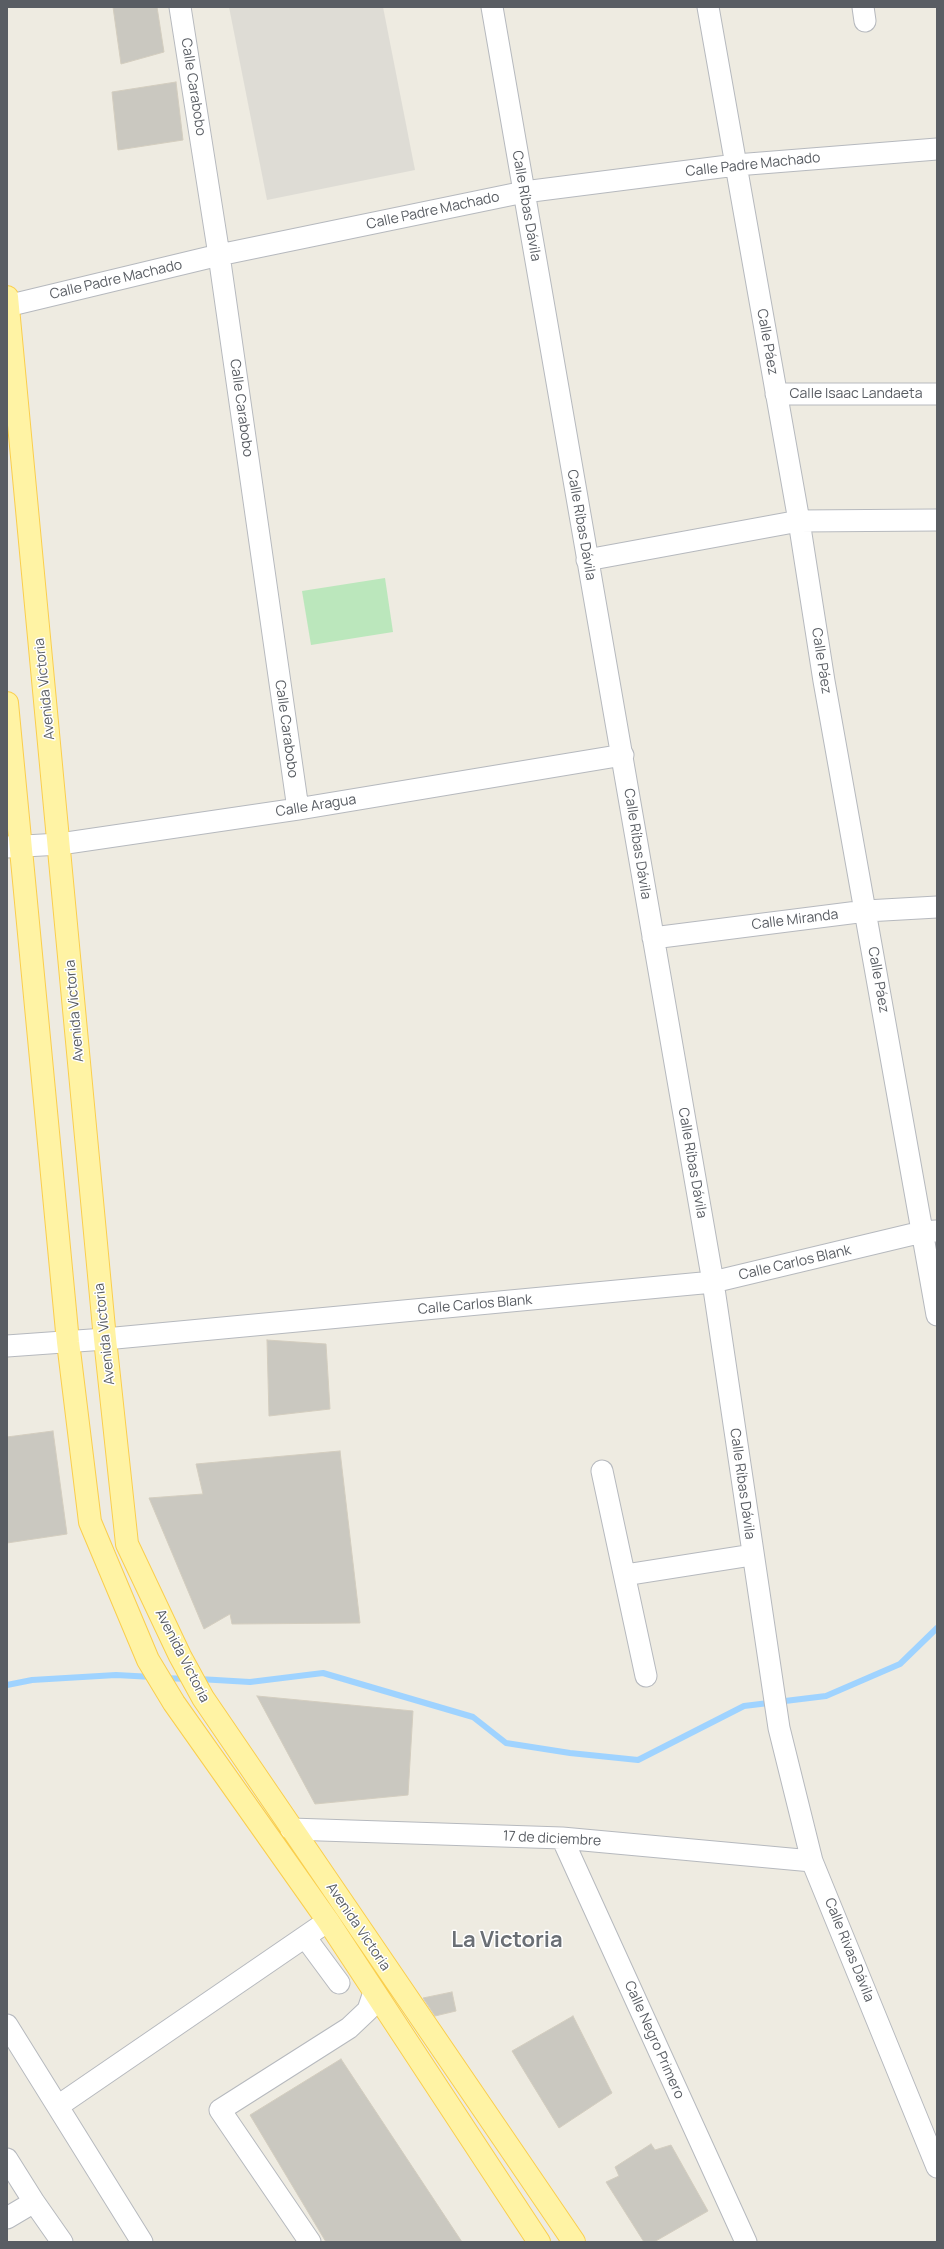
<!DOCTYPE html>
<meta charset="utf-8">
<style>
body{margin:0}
#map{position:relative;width:944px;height:2249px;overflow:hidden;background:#eeebe1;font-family:Manrope,sans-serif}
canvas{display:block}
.frame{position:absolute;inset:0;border:8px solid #595d63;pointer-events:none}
</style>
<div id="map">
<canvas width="944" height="2249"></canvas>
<div class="frame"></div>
</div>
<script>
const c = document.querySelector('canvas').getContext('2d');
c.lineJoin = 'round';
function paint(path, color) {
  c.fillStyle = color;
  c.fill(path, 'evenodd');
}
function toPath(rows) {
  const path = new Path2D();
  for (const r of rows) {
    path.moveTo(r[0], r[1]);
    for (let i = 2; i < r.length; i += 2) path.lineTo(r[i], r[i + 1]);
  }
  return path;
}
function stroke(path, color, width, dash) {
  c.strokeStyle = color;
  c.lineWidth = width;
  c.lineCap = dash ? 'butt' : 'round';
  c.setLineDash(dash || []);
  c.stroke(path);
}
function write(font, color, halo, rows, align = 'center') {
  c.font = font + ' Manrope,sans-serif';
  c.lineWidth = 3;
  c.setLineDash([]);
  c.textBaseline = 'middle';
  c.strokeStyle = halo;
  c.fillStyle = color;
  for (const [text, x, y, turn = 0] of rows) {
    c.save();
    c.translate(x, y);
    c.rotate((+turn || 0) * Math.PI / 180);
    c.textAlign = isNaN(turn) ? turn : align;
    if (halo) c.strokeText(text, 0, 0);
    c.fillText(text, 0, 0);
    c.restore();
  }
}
const industrial = toPath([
 [229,7,383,7,415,170,267,200]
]);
const green = toPath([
 [385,578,393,632,311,645,302,591]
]);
const stream = toPath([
 [165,1678,187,1679],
 [199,1679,250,1682,323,1673,473,1717,506,1743,570,1753,638,1760,744,1706,826,1696,900,1664,937,1628],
 [7,1685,32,1680,116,1675,153,1677]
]);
const building = toPath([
 [113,7,157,7,164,52,121,64,113,7],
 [176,82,183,140,118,150,112,92,176,82],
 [267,1340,326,1344,330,1409,269,1416,267,1340],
 [53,1431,67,1534,7,1543,7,1437,53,1431],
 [340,1451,360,1623,232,1624,230,1614,204,1629,149,1498,203,1494,196,1464,340,1451],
 [257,1696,413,1711,408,1795,315,1804,257,1696],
 [452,1992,456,2011,435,2016,423,1998,452,1992],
 [573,2016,612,2093,559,2128,512,2051,573,2016],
 [341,2059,462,2242,326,2242,250,2115,341,2059],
 [651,2144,655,2150,671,2145,708,2211,654,2242,644,2242,606,2182,619,2176,615,2167,651,2144]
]);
const minor = toPath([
 [180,7,219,255,298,809],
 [492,7,713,1282,779,1728,812,1861,937,2167],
 [708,7,799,521,824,681,937,1315],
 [863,7,865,21],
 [7,306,219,255,524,192,736,165,937,149],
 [776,394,937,394],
 [587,560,799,521,937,520],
 [7,847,60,844,298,809,623,755],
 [653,938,866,911,937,907],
 [7,1346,105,1339,713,1282,922,1232,936,1231],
 [602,1471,646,1676],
 [625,1575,752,1555],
 [291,1829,562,1838,812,1861],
 [562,1838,746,2242],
 [305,1937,339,1983],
 [7,2025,142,2242],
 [58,2106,328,1921],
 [7,2159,34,2202,62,2242],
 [7,2218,34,2202],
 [310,2242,220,2110,349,2028,368,2010,374,1992]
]);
const major = toPath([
 [7,297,105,1339,127,1544,180,1656,203,1698,574,2242],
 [7,703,68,1342,90,1522,148,1660,174,1703,328,1921,539,2242]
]);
const streetNames = [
 ["Calle Carabobo",193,87,81],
 ["Calle Padre Machado",753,165,-6],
 ["Calle Ríbas Dávila",526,206,80],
 ["Calle Padre Machado",433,211,-12],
 ["Calle Padre Machado",116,280,-13],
 ["Calle Páez",767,342,80],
 ["Calle Isaac Landaeta",856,394],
 ["Calle Carabobo",241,408,82],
 ["Calle Ríbas Dávila",581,525,80],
 ["Calle Páez",821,661,81],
 ["Avenida Victoria",45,689,-96],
 ["Calle Carabobo",286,729,82],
 ["Calle Aragua",316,806,-9],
 ["Calle Ríbas Dávila",637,844,81],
 ["Calle Miranda",795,920,-7],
 ["Calle Páez",878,980,80],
 ["Avenida Victoria",75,1011,-95],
 ["Calle Ríbas Dávila",692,1163,80],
 ["Calle Carlos Blank",795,1263,-13],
 ["Calle Carlos Blank",475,1305,-5],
 ["Avenida Victoria",105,1334,-96],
 ["Calle Ríbas Dávila",742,1484,82],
 ["Avenida Victoria",182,1656,63],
 ["17 de diciembre",552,1839,3],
 ["Avenida Victoria",358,1927,56],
 ["Calle Rivas Dávila",849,1950,68],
 ["Calle Negro Primero",654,2040,66]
];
const townNames = [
 ["La Victoria",507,1941]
];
paint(industrial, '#dedcd5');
paint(green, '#bbe7bc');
stroke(stream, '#9fd3ff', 6);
paint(building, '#cac8c0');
stroke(building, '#d3cdbf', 1);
stroke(minor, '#b6b9be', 23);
stroke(major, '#face4d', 24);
stroke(minor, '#fff', 21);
stroke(major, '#fff3a4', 22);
write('14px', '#595d63', '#fff', streetNames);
write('bold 22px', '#6a6f75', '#fff', townNames);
</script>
